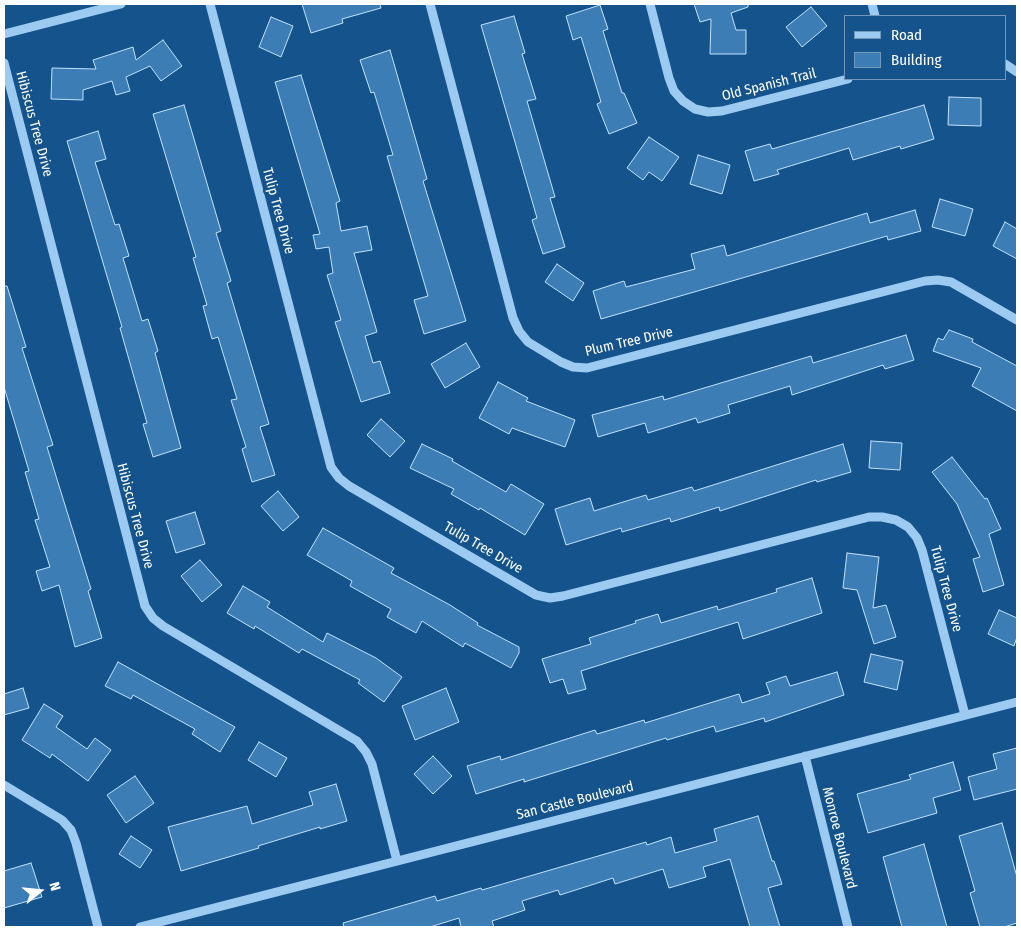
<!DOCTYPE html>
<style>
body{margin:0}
#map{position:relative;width:1021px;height:931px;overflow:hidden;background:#14538c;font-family:"Fira Sans Condensed",sans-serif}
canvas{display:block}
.frame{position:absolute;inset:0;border:5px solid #fff;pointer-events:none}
.legend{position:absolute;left:844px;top:15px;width:162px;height:65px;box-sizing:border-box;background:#14538c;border:1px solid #7298ba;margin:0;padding:6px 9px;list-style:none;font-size:15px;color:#fff}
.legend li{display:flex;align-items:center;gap:10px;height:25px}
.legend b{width:25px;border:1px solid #7298ba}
.north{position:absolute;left:15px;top:866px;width:50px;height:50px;-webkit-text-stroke:4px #14538c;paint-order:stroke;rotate:73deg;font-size:14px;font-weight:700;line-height:20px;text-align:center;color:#fff}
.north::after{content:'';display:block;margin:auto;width:18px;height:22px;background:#fff;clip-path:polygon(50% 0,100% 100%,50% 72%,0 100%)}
</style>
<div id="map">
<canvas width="1021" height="931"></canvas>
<div class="frame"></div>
<ul class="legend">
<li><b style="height:6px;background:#9dcaf0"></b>Road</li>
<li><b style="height:14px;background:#3d7db5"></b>Building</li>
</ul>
<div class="north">N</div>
</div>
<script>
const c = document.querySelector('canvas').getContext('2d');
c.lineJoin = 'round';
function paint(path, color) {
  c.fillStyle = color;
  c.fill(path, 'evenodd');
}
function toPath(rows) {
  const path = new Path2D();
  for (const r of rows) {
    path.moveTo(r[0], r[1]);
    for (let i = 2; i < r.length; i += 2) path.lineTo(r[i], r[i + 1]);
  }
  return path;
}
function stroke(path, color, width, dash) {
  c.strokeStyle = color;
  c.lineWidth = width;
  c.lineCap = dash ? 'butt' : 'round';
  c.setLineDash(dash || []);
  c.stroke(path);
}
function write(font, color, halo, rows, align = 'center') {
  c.font = font + ' "Fira Sans Condensed",sans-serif';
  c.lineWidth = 5;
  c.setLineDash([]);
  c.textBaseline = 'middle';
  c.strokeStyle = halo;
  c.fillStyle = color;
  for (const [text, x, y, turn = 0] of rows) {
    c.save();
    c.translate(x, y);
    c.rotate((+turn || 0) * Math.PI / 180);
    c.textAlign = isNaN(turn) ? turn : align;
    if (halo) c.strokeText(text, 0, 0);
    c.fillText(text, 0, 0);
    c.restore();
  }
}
const building = toPath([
 [302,4,380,4,381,8,342,19,343,23,311,33,302,4],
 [694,4,748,4,748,7,731,13,736,30,746,30,746,54,710,54,711,19,700,22,694,4],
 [600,5,608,29,603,31,622,93,624,93,637,123,609,134,597,104,601,102,581,37,573,40,566,16,600,5],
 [811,7,827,26,802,47,786,27,811,7],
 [514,16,525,53,522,54,536,99,527,101,555,197,550,198,565,247,543,254,532,220,537,218,481,25,514,16],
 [271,17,293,26,281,57,259,47,271,17],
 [163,40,182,66,161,81,150,66,126,77,130,91,116,95,112,81,83,90,83,100,51,99,52,68,96,69,93,60,133,47,136,60,163,40],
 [390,50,427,179,423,181,466,321,424,334,414,300,428,296,387,156,393,155,374,92,371,93,360,60,390,50],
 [301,75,340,201,336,203,341,231,367,226,372,250,354,253,377,332,365,336,373,363,380,361,390,393,361,402,335,322,341,320,327,275,333,273,329,247,316,249,313,235,320,234,275,82,301,75],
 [949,97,981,98,981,126,948,125,949,97],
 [184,105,221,231,216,233,231,281,227,283,269,424,260,427,275,475,252,482,242,449,246,447,231,400,237,399,218,337,212,339,203,306,207,305,193,258,196,257,153,114,184,105],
 [924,105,934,139,901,149,900,146,853,160,849,148,777,170,779,174,754,181,745,151,770,144,772,149,924,105],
 [98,131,106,159,95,162,115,225,119,224,129,256,123,258,142,321,148,319,158,351,155,353,181,448,153,457,143,424,147,423,120,328,122,327,67,141,98,131],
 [649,137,679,157,662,181,649,172,643,180,627,168,649,137],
 [698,155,730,165,722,194,690,184,698,155],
 [940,199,973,209,965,236,932,227,940,199],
 [915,210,921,231,888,240,887,236,601,319,593,291,624,281,626,287,695,269,691,254,724,245,727,256,867,213,870,223,915,210],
 [1005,222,1017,229,1017,259,993,246,1005,222],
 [557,264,584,283,573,301,545,282,557,264],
 [4,286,7,286,26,347,22,348,53,445,47,447,91,589,88,591,102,638,75,647,59,585,42,591,36,571,50,567,35,520,39,519,25,472,29,471,4,387,4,286],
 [949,330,973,339,972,342,1017,366,1017,411,972,386,981,368,933,351,938,338,943,340,949,330],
 [906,335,914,360,885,369,883,365,792,395,790,386,728,405,730,413,698,423,696,418,648,433,645,423,598,437,592,415,663,396,664,400,811,356,813,363,906,335],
 [466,343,480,367,445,388,431,364,466,343],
 [498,382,528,398,526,401,575,420,565,447,512,428,509,434,479,418,498,382],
 [381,419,405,441,390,457,367,435,381,419],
 [871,441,902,443,900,470,869,468,871,441],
 [422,444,453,459,452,461,506,492,511,484,544,504,525,535,480,508,479,510,451,494,454,489,410,468,422,444],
 [843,444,851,472,817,482,816,480,720,511,719,507,671,522,670,518,622,532,621,528,566,545,555,509,590,498,594,511,646,495,648,500,692,487,694,491,843,444],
 [952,457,985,499,987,498,1001,529,989,534,1004,585,983,592,973,559,980,557,957,504,932,472,952,457],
 [278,491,299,517,283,531,261,506,278,491],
 [195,512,205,544,176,553,166,521,195,512],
 [323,528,394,568,391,573,450,605,478,623,477,625,519,647,519,653,511,668,465,643,463,647,422,621,416,633,387,617,391,609,350,586,352,581,307,555,323,528],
 [847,553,879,557,873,608,886,605,896,637,874,644,857,590,843,588,847,553],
 [200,560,222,585,202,602,181,576,200,560],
 [812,578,822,613,743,639,738,622,631,655,581,671,586,689,568,694,563,679,550,683,542,659,591,644,589,638,636,623,635,621,658,614,661,623,717,606,718,610,777,592,776,589,812,578],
 [243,586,270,602,267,607,323,642,327,633,376,658,402,677,384,702,358,683,360,680,302,649,299,653,255,626,254,629,227,613,243,586],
 [999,610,1017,618,1017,637,1014,646,988,634,999,610],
 [871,654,903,661,897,690,864,682,871,654],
 [118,662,235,727,220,752,192,734,195,729,133,695,131,699,105,686,118,662],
 [837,672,844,695,765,722,764,718,716,732,714,726,667,740,666,738,524,782,524,779,476,794,467,766,500,756,501,760,595,730,597,734,644,720,645,723,739,694,742,703,770,694,766,683,786,676,790,686,837,672],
 [23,688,29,708,4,715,4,694,23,688],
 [446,688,459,722,415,740,402,706,446,688],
 [44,704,63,716,56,727,87,749,95,738,111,750,88,781,52,754,50,758,22,740,44,704],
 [259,742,287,758,276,777,248,760,259,742],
 [1017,748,1017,789,974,800,968,777,997,769,993,754,1017,748],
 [433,756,452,776,433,794,414,774,433,756],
 [953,762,961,790,933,798,937,813,868,833,857,794,911,779,909,775,953,762],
 [135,776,154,803,126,823,107,795,135,776],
 [336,784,347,821,320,829,320,827,258,846,259,848,181,871,168,827,247,806,252,824,313,805,309,792,336,784],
 [758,816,772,861,774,861,782,884,768,888,780,927,750,927,730,859,703,867,706,877,669,888,663,869,615,884,613,878,560,895,558,890,522,901,525,910,492,921,494,927,461,927,459,918,430,927,344,927,343,923,435,896,437,901,481,888,482,890,646,842,647,845,671,837,675,853,717,841,714,829,758,816],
 [1002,823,1017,877,1017,923,1004,927,980,927,970,893,975,891,959,836,1002,823],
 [131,836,152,850,140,868,119,854,131,836],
 [924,844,947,927,902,927,883,857,924,844],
 [31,863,42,897,4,908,4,871,31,863]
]);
const minor = toPath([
 [210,4,331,467,339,478,349,486,536,595,550,598,563,596,869,517,882,517,896,520,908,527,917,538,922,550,965,715],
 [430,4,513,318,519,331,528,342,561,362,573,367,587,368,925,281,938,280,951,282,1017,320],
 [650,4,669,78,674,91,683,101,695,109,708,112,722,111,848,79],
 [872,4,875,16],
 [4,34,121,4],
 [4,63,145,606,153,618,163,626,357,741,366,752,372,764,397,861],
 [1005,64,1017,72],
 [805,756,848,927],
 [4,785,62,820,71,830,76,843,98,927],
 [140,927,1017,702]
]);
const streetNames = [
 ["Old Spanish Trail",769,85,-14],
 ["Hibiscus Tree Drive",34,124,75],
 ["Tulip Tree Drive",278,211,75],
 ["Plum Tree Drive",629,342,-13],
 ["Hibiscus Tree Drive",135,516,75],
 ["Tulip Tree Drive",483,548,30],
 ["Tulip Tree Drive",946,589,75],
 ["San Castle Boulevard",575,801,-14],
 ["Monroe Boulevard",839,838,76]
];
paint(building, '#3d7db5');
stroke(building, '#c3e2fc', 1);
stroke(minor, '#9dcaf0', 9);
write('14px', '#fff', '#14538c', streetNames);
</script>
